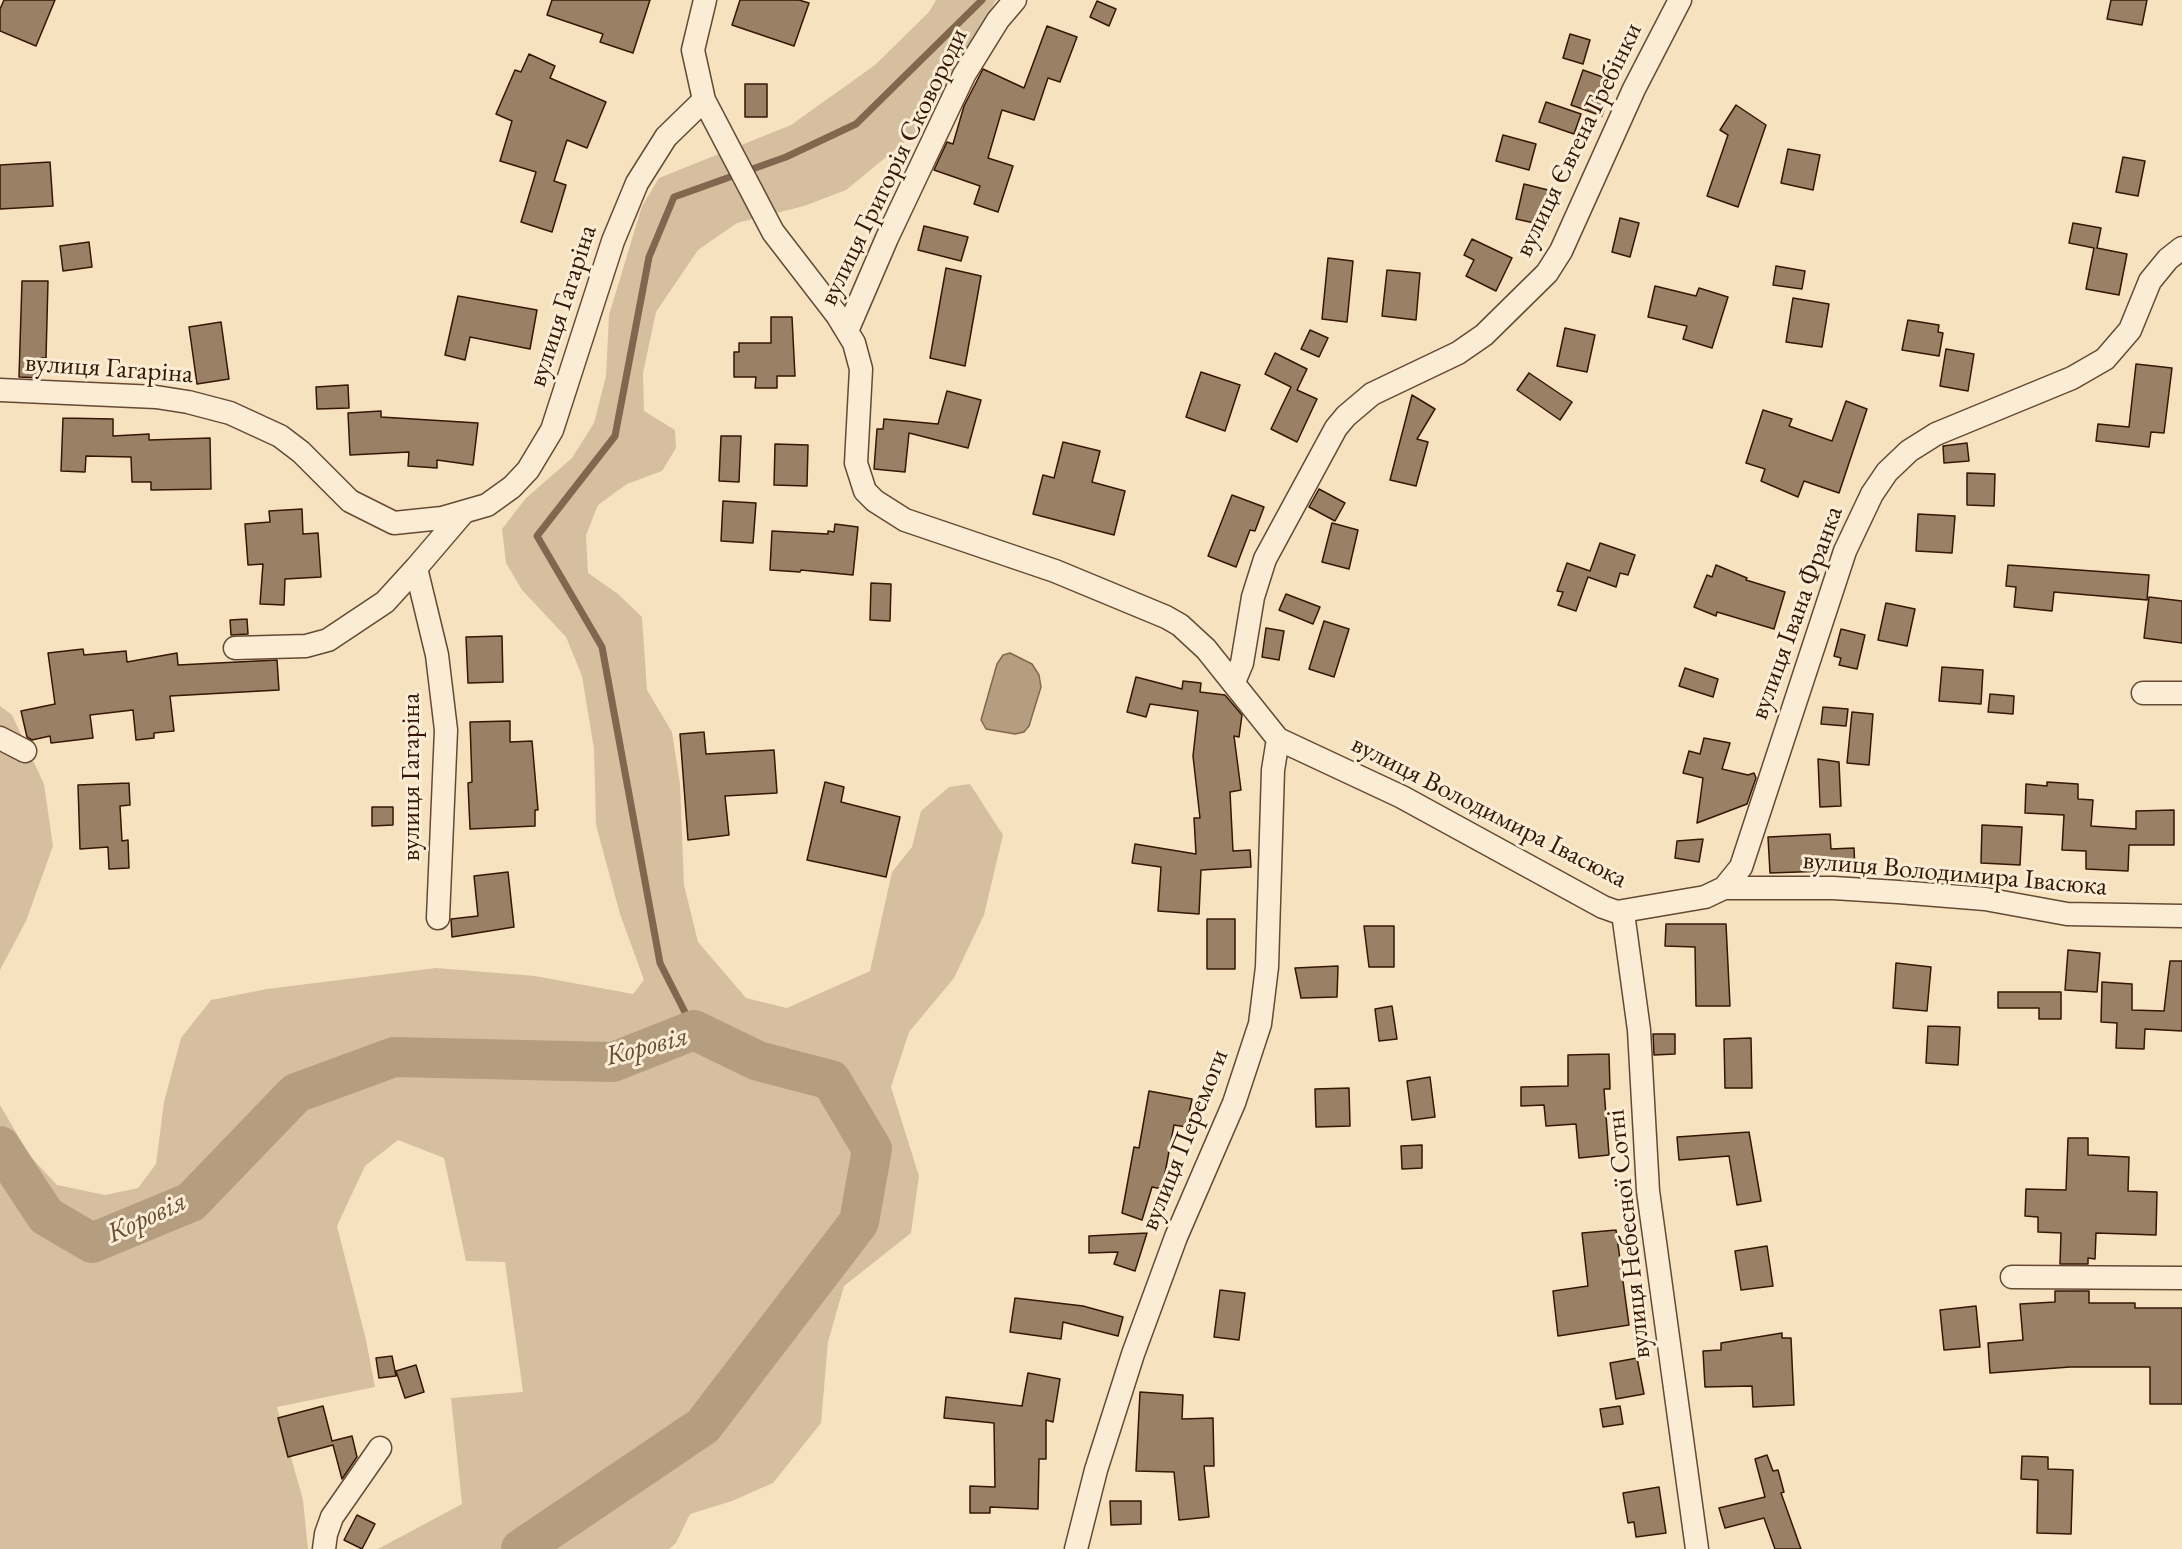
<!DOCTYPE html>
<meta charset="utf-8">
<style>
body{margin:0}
canvas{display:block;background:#f7e2bf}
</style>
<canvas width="2182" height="1549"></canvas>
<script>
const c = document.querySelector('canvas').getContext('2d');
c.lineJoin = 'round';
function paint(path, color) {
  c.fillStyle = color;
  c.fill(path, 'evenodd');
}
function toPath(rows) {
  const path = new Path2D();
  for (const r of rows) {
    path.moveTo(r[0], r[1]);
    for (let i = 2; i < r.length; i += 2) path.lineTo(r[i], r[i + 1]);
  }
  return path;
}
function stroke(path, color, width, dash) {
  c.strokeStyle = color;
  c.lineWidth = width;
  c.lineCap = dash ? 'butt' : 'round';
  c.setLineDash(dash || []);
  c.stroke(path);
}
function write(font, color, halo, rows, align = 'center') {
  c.font = font + ' "EB Garamond",serif';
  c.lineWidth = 6;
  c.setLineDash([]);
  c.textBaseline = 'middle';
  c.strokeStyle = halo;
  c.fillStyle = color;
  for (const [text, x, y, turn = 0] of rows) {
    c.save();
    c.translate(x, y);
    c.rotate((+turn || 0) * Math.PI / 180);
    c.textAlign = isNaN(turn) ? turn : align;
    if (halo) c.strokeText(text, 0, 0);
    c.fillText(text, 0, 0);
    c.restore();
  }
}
const green = toPath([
 [936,0,996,0,963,59,913,135,846,190,804,206,737,223,698,250,656,312,643,373,644,411,675,430,676,448,662,471,627,484,598,505,586,535,588,573,618,594,642,617,647,690,672,732,680,784,684,885,698,942,746,998,787,1008,870,971,892,872,912,847,921,811,949,787,970,784,1003,835,984,915,954,978,909,1032,891,1087,919,1176,911,1233,844,1286,828,1342,821,1423,773,1483,732,1501,690,1514,676,1543,669,1549,378,1549,462,1504,451,1398,523,1392,505,1262,466,1261,444,1158,398,1140,365,1166,337,1226,366,1340,375,1387,277,1407,303,1500,308,1549,0,1549,0,1105,30,1156,57,1185,105,1195,138,1188,156,1164,164,1102,181,1038,211,1000,267,989,436,968,535,976,633,994,644,980,620,914,596,825,594,749,582,676,566,637,522,590,506,563,502,529,526,498,572,458,594,423,606,376,609,315,642,206,659,178,791,125,875,65,929,12],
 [0,706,12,715,44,784,53,846,26,921,0,970]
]);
const water = toPath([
 [1010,653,1032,664,1039,675,1041,687,1029,726,1024,732,1015,734,986,729,981,720,997,664,1003,655,1010,653]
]);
const stream = toPath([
 [694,1030,660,963,602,647,537,536,615,436,649,257,674,197,786,157,856,124,982,0]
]);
const river = toPath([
 [0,1146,46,1216,92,1243,191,1202,296,1093,394,1057,613,1062,694,1030,758,1061,831,1080,872,1149,859,1222,703,1426,521,1549]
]);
const building = toPath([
 [4,0,55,0,36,46,0,31,0,9,4,0],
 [552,0,650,0,633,53,600,42,603,34,547,15,552,0],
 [740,0,799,0,809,3,794,46,732,25,740,0],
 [2111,0,2147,0,2142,25,2107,19,2111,0],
 [1097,1,1116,9,1109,26,1090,17,1097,1],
 [1047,26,1077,37,1060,82,1048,78,1034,120,1002,110,988,158,1013,166,998,212,974,204,980,186,934,170,947,142,953,144,964,106,983,69,1024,88,1047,26],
 [1570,34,1590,40,1583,64,1563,58,1570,34],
 [529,54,555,66,550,78,606,102,587,148,567,140,554,181,566,185,552,232,521,222,536,172,500,161,512,121,496,114,515,70,521,72,529,54],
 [1583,70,1614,81,1602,116,1571,105,1583,70],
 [745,84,767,84,767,117,745,117,745,84],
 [1546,102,1581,114,1574,134,1539,122,1546,102],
 [1736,105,1766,125,1738,207,1707,196,1728,135,1720,130,1736,105],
 [1503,135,1536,144,1529,170,1496,161,1503,135],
 [1788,149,1820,155,1813,190,1781,183,1788,149],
 [2123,157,2145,161,2138,196,2116,192,2123,157],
 [50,162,53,206,0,209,0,165,50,162],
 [1524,184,1556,192,1548,226,1516,219,1524,184],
 [1620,218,1639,223,1630,257,1612,252,1620,218],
 [2073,223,2101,228,2097,248,2127,254,2119,295,2086,289,2094,248,2069,243,2073,223],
 [924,226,968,237,961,261,918,250,924,226],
 [1472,239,1512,258,1496,291,1466,276,1474,260,1464,255,1472,239],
 [89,242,92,267,63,271,60,246,89,242],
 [1328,258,1353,261,1347,322,1322,319,1328,258],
 [1776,266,1805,271,1802,289,1773,285,1776,266],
 [946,268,981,276,965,366,930,358,946,268],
 [1387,270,1420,273,1416,320,1382,316,1387,270],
 [22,281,48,281,46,358,41,358,41,378,19,377,22,281],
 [1655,286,1696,296,1699,288,1728,297,1712,348,1683,339,1687,326,1648,317,1655,286],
 [458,296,537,310,530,349,470,337,465,360,445,355,458,296],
 [1793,298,1829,304,1822,347,1786,342,1793,298],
 [771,317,792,317,795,376,777,376,777,388,755,388,756,377,734,377,734,352,739,352,739,343,771,343,771,317],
 [1908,320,1939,325,1938,332,1943,333,1939,356,1902,350,1908,320],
 [221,322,229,379,197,384,189,327,221,322],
 [1565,328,1595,335,1587,372,1557,366,1565,328],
 [1310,330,1328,338,1319,357,1301,349,1310,330],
 [1946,349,1974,354,1968,391,1940,386,1946,349],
 [1275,353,1307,369,1297,390,1317,399,1297,442,1271,429,1291,387,1265,374,1275,353],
 [2136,364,2172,368,2164,433,2151,432,2149,447,2096,441,2098,424,2129,427,2136,364],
 [1201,372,1240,385,1225,431,1186,417,1201,372],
 [1529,373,1572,402,1560,420,1517,390,1529,373],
 [348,385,349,408,317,409,316,387,348,385],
 [947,391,981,400,968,448,909,433,905,472,874,469,877,429,883,429,884,419,938,424,947,391],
 [1412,395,1435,409,1417,439,1428,442,1416,486,1390,480,1412,395],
 [1846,401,1867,409,1839,493,1804,481,1798,497,1761,481,1765,469,1746,463,1763,410,1792,419,1789,426,1832,441,1846,401],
 [381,411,381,417,478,423,473,465,437,460,437,468,408,466,409,452,350,455,348,413,381,411],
 [63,418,113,419,113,436,149,434,149,440,210,438,211,489,151,490,151,482,132,482,131,457,86,456,85,472,61,471,63,418],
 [721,436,741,436,739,482,719,481,721,436],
 [1063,442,1100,451,1092,482,1125,491,1114,535,1033,514,1043,475,1054,478,1063,442],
 [1967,443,1969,461,1944,463,1943,446,1967,443],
 [775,444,808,445,807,486,774,485,775,444],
 [1967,473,1995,474,1994,506,1967,505,1967,473],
 [1319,489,1345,503,1335,521,1309,507,1319,489],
 [1232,495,1264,507,1255,531,1250,530,1236,567,1208,556,1232,495],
 [723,501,756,503,753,543,721,541,723,501],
 [302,509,303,534,318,533,321,577,285,579,284,605,260,604,263,564,248,565,245,524,270,522,269,511,302,509],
 [1918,514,1955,516,1952,553,1916,551,1918,514],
 [1332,523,1358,530,1349,569,1322,562,1332,523],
 [835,524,858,527,853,575,801,570,800,572,770,570,772,531,828,534,828,531,834,532,835,524],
 [1600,543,1635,555,1628,575,1620,573,1616,587,1588,577,1576,611,1558,605,1563,592,1557,591,1567,563,1590,571,1600,543],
 [1716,565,1747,578,1746,580,1785,592,1774,629,1717,612,1716,616,1694,607,1707,575,1712,577,1716,565],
 [2008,565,2149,575,2147,600,2054,592,2052,611,2014,607,2016,587,2006,586,2008,565],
 [871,583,891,584,890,621,870,620,871,583],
 [1286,594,1320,607,1313,624,1279,610,1286,594],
 [2149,597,2182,601,2182,643,2144,638,2149,597],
 [1886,603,1915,609,1907,646,1878,640,1886,603],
 [247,619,248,634,231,635,230,620,247,619],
 [1324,621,1349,629,1334,677,1309,669,1324,621],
 [1266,628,1284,631,1279,660,1262,657,1266,628],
 [1841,629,1865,635,1857,669,1839,665,1841,658,1834,656,1841,629],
 [502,636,503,682,468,683,466,637,502,636],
 [83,649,84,655,126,651,127,662,177,653,178,665,277,660,279,690,170,696,174,731,154,733,154,738,136,740,133,710,90,715,93,738,51,743,50,736,32,740,27,737,21,711,55,704,48,653,83,649],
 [1942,667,1983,670,1981,704,1939,701,1942,667],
 [1685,668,1718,679,1713,697,1679,686,1685,668],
 [1136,677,1182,689,1183,681,1201,683,1200,692,1225,695,1242,715,1239,737,1234,736,1241,790,1230,792,1233,851,1250,850,1251,867,1201,870,1199,914,1158,911,1161,867,1132,863,1135,844,1196,854,1194,818,1200,818,1193,756,1198,711,1150,704,1146,717,1127,712,1136,677],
 [1990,694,2014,696,2013,714,1988,712,1990,694],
 [1823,707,1848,709,1846,726,1821,724,1823,707],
 [1852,712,1873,714,1869,765,1847,763,1852,712],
 [510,721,510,742,532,741,538,810,535,810,535,826,470,829,468,783,472,782,470,722,510,721],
 [704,732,706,754,774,750,777,793,725,796,729,835,688,840,680,734,704,732],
 [1704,738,1730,743,1722,769,1748,775,1754,773,1756,778,1747,804,1697,823,1703,778,1683,773,1689,751,1700,754,1704,738],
 [1818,759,1839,762,1841,806,1820,807,1818,759],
 [825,782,844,787,841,802,900,817,886,877,807,860,825,782],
 [2047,782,2078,784,2078,799,2093,800,2091,826,2136,829,2136,811,2174,810,2174,845,2129,845,2128,871,2086,869,2086,851,2062,850,2064,815,2025,813,2026,784,2047,786,2047,782],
 [129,783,130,805,120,806,122,841,128,840,129,868,109,869,108,847,80,849,78,785,129,783],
 [372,807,393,807,393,825,372,826,372,807],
 [1982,825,2022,827,2020,865,1981,863,1982,825],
 [1830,834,1831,849,1854,848,1855,870,1770,873,1768,837,1830,834],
 [1703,839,1699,862,1675,858,1677,841,1703,839],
 [508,872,514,927,452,937,451,919,478,916,474,876,508,872],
 [1207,919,1235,919,1235,969,1207,969,1207,919],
 [1666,924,1726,924,1730,1006,1696,1006,1695,947,1665,946,1666,924],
 [1364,926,1394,926,1394,967,1369,967,1364,926],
 [2068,950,2100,953,2097,992,2065,990,2068,950],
 [2170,961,2182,961,2182,1031,2145,1029,2144,1049,2116,1048,2117,1023,2101,1022,2102,982,2132,984,2132,1010,2164,1011,2170,961],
 [1896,963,1931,967,1927,1011,1893,1008,1896,963],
 [1338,966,1337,997,1301,998,1295,968,1338,966],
 [1998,992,2061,992,2061,1019,2039,1019,2039,1008,1998,1008,1998,992],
 [1392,1006,1397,1039,1379,1041,1375,1009,1392,1006],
 [1928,1026,1960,1027,1958,1065,1926,1063,1928,1026],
 [1653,1034,1675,1034,1675,1054,1654,1055,1653,1034],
 [1751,1038,1752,1088,1725,1088,1724,1039,1751,1038],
 [1609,1054,1610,1089,1604,1089,1609,1155,1579,1158,1576,1124,1546,1126,1544,1105,1521,1106,1521,1087,1568,1086,1568,1055,1609,1054],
 [1430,1077,1435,1117,1412,1120,1407,1081,1430,1077],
 [1349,1088,1350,1126,1316,1127,1315,1089,1349,1088],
 [1149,1091,1192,1099,1186,1127,1174,1125,1162,1189,1152,1187,1142,1220,1122,1213,1134,1147,1139,1148,1149,1091],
 [1749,1132,1761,1201,1737,1205,1729,1156,1679,1160,1677,1137,1749,1132],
 [2068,1138,2088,1138,2088,1155,2129,1157,2128,1191,2157,1192,2156,1235,2096,1233,2095,1259,2088,1258,2088,1264,2060,1264,2061,1233,2038,1232,2038,1217,2025,1216,2026,1189,2066,1190,2068,1138],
 [1422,1145,1422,1168,1402,1169,1401,1146,1422,1145],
 [1616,1230,1629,1325,1558,1336,1553,1291,1588,1286,1582,1233,1616,1230],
 [1147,1233,1135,1271,1114,1264,1118,1252,1089,1253,1089,1236,1147,1233],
 [1767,1246,1773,1286,1741,1290,1735,1251,1767,1246],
 [1220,1290,1245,1293,1239,1340,1214,1337,1220,1290],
 [2055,1291,2089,1291,2089,1303,2135,1303,2135,1308,2182,1308,2182,1404,2150,1404,2150,1367,2070,1367,1990,1373,1988,1343,2023,1340,2020,1304,2055,1302,2055,1291],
 [1015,1298,1083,1306,1123,1317,1118,1336,1063,1322,1061,1339,1010,1332,1015,1298],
 [1976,1306,1980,1347,1944,1350,1940,1310,1976,1306],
 [1782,1333,1782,1338,1791,1338,1794,1405,1753,1407,1752,1386,1705,1387,1703,1351,1721,1350,1721,1343,1782,1333],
 [392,1356,396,1376,379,1378,376,1358,392,1356],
 [1637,1358,1644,1394,1616,1399,1610,1363,1637,1358],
 [416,1365,424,1392,405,1398,396,1371,416,1365],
 [1028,1373,1060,1379,1053,1422,1046,1420,1046,1459,1039,1459,1038,1509,990,1507,990,1513,970,1513,970,1486,995,1487,994,1423,944,1418,946,1397,1022,1406,1028,1373],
 [1140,1392,1183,1395,1182,1419,1213,1418,1214,1466,1204,1466,1209,1517,1179,1520,1174,1472,1136,1471,1140,1392],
 [323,1406,332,1441,352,1436,357,1457,342,1479,333,1445,288,1457,278,1418,323,1406],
 [1620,1406,1623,1424,1603,1427,1600,1409,1620,1406],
 [1767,1455,1773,1471,1778,1470,1784,1492,1781,1493,1801,1549,1775,1549,1764,1518,1725,1528,1719,1508,1765,1497,1755,1459,1767,1455],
 [2022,1456,2048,1457,2048,1469,2073,1470,2071,1534,2037,1533,2038,1480,2021,1479,2022,1456],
 [1659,1487,1666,1533,1636,1537,1634,1522,1628,1523,1623,1493,1659,1487],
 [1110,1501,1141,1501,1141,1524,1111,1525,1110,1501],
 [357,1515,375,1524,362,1549,344,1540,357,1515]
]);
const minor = toPath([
 [705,0,693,50,704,100,773,232,837,315,854,343,861,369,856,463,865,491,875,501,905,520,1055,571,1166,617,1180,625,1206,649,1278,739,1402,797,1603,907,1617,912,1705,897,1724,888,1741,867,1845,551,1872,494,1887,472,1909,451,1936,434,2072,378,2105,359,2130,330,2150,281,2168,259,2182,248],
 [847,331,887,238,964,75,998,20,1015,0],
 [0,390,156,397,188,402,230,413,280,436,301,452,350,501,394,523,442,518,487,505,512,487,528,470,552,430,613,241,637,183,666,137,704,100],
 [235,648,306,646,328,640,385,602,416,568],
 [1234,682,1242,663,1253,597,1265,559,1336,428,1346,416,1372,394,1458,353,1484,335,1547,273,1561,251,1634,89,1680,0],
 [2143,693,2182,693],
 [0,738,25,751],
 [1724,888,1833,888,1898,892,1985,899,2067,914,2182,916],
 [1623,913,1639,1030,1648,1191,1697,1549],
 [438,918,446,730,437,655,416,568,463,513],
 [2012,1277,2182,1278],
 [324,1549,326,1534,332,1517,380,1448],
 [1076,1549,1096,1470,1133,1354,1176,1237,1234,1103,1260,1024,1267,967,1273,770,1278,739]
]);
const streetNames = [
 ["вулиця Євгена Гребінки",1579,140,-64],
 ["вулиця Григорія Сковороди",894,167,-64],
 ["вулиця Гагаріна",563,306,-72],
 ["вулиця Гагаріна",109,369,4],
 ["вулиця Івана Франка",1797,613,-70],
 ["вулиця Гагаріна",412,777,-90],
 ["вулиця Володимира Івасюка",1489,812,27],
 ["вулиця Володимира Івасюка",1955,874,5],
 ["вулиця Перемоги",1185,1140,-68],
 ["вулиця Небесної Сотні",1629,1234,-96]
];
const waterNames = [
 ["Коровія",647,1047,-15],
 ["Коровія",147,1218,-25]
];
paint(green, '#d6bf9f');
paint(water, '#b59d7f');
stroke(water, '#82674e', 1.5);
stroke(stream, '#82674e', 7);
stroke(river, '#b59d7f', 40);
paint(building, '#9a8065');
stroke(building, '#361604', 1.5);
stroke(minor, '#664933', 25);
stroke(minor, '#faecd5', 22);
write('27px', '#361604', '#faecd5', streetNames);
write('italic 28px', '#694c35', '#faecd5', waterNames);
</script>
